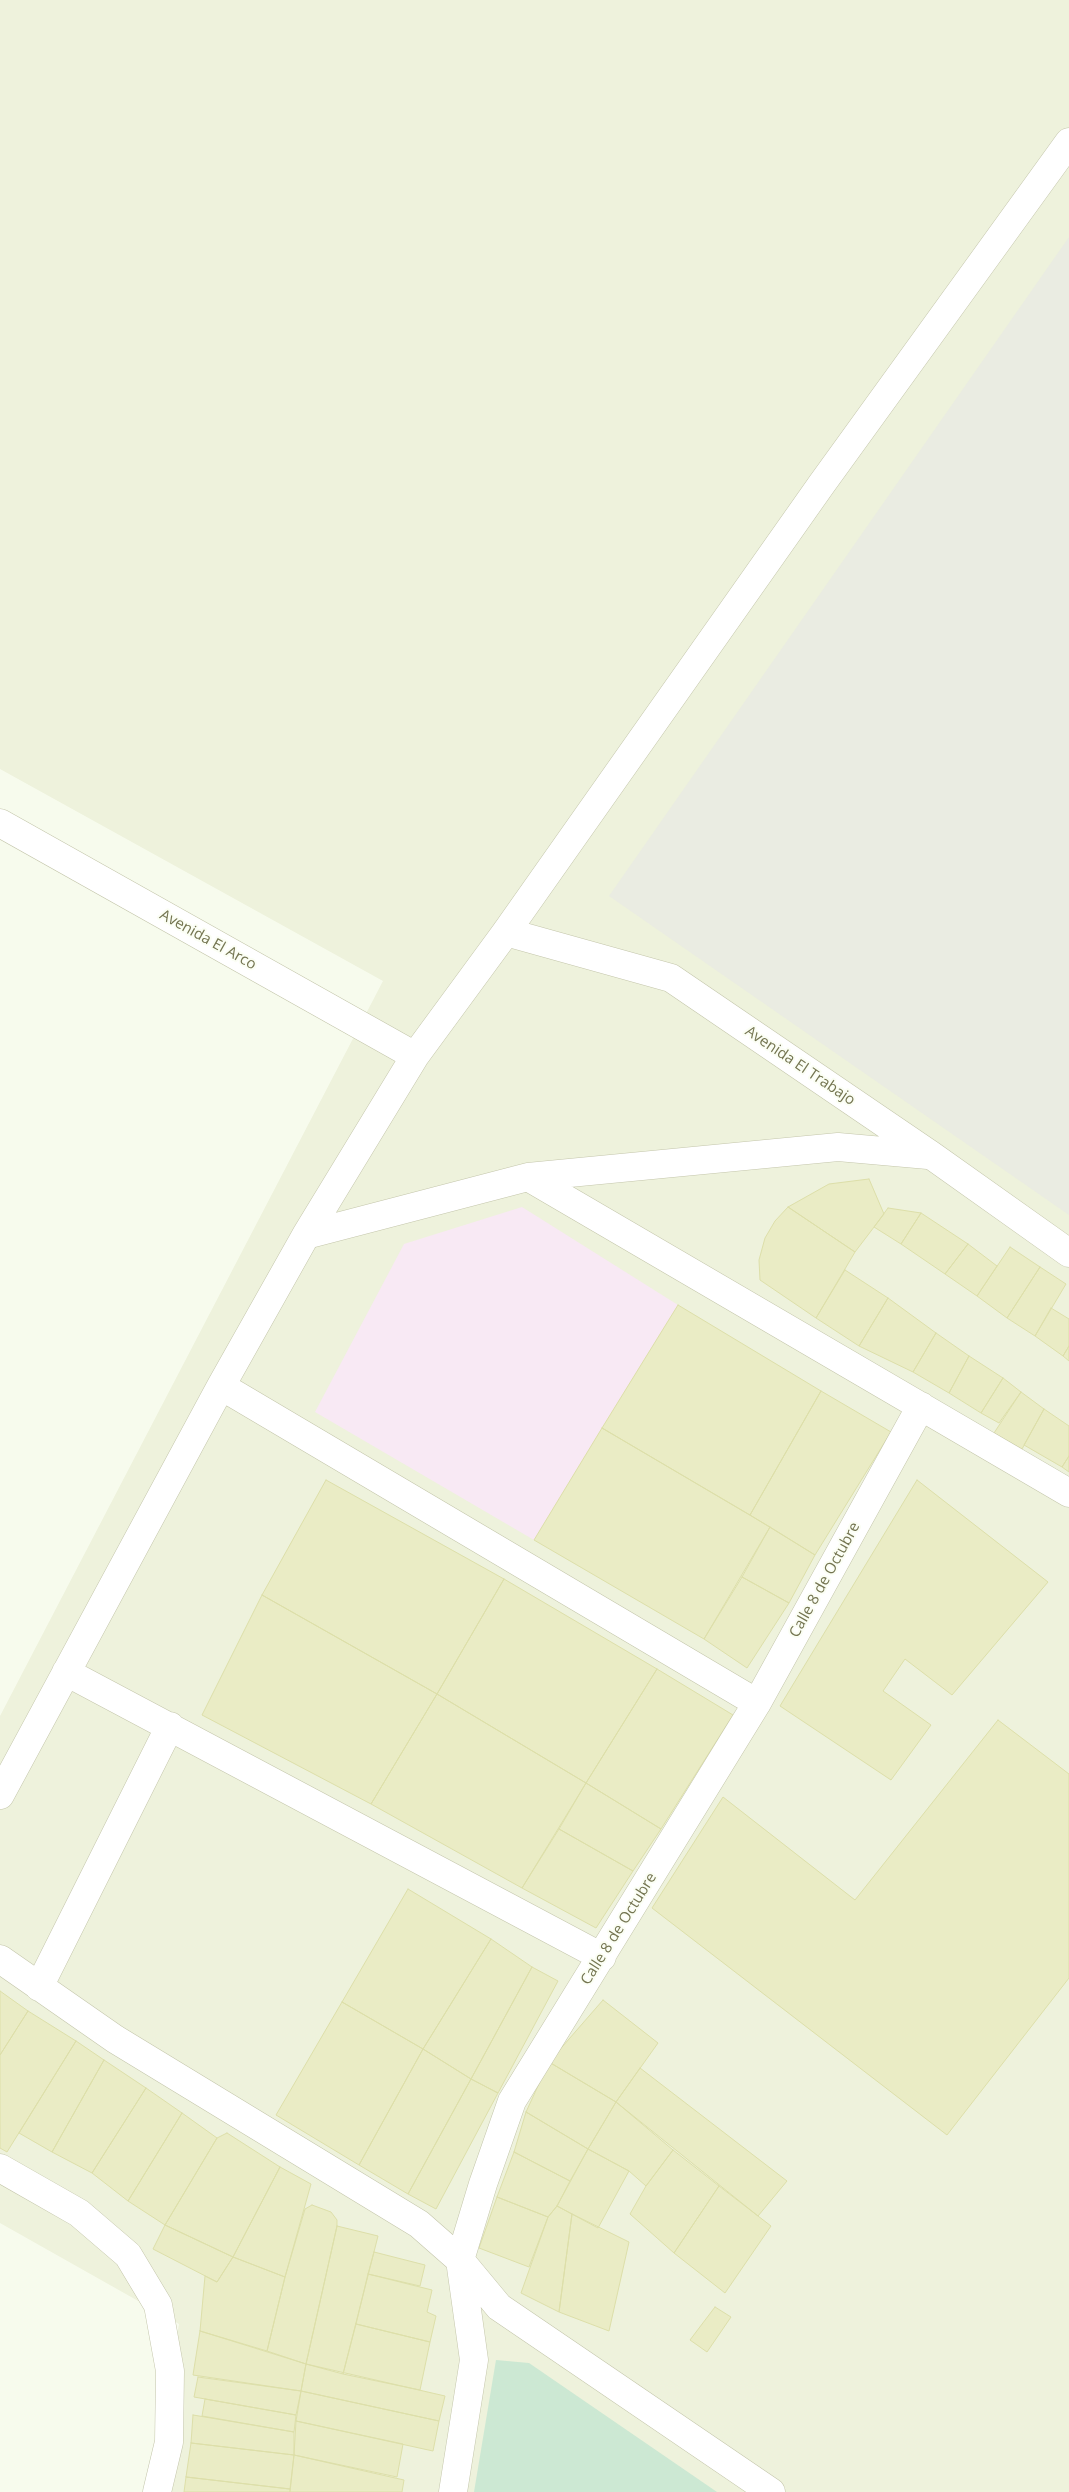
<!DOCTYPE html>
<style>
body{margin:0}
canvas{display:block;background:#f7fbed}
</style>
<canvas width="1069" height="2492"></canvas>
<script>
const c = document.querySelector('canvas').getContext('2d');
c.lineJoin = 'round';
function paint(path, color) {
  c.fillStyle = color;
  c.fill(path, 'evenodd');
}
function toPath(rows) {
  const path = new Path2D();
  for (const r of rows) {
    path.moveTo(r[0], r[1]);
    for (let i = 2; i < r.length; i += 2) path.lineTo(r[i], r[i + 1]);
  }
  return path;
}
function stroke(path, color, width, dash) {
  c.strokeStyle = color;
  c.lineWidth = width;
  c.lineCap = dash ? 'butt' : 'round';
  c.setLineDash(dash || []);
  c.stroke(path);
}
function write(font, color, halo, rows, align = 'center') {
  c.font = font + ' "Open Sans",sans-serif';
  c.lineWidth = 4;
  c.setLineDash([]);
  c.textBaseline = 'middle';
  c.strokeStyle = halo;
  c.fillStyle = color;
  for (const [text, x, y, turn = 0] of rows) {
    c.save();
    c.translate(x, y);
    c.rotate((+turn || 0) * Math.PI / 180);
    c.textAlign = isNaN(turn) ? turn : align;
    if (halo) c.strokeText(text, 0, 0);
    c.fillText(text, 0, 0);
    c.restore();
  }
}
const residential = toPath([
 [0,0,1069,0,1069,2492,148,2492,179,2324,0,2223,0,1716,383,981,0,769]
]);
const industrial = toPath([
 [1069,237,1069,1215,609,896]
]);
const education = toPath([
 [522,1207,678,1305,534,1540,315,1412,404,1244]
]);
const green = toPath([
 [496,2360,529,2363,717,2492,474,2492]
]);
const building = toPath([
 [869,1179,884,1214,855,1252,788,1207,829,1184,869,1179],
 [788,1207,855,1252,816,1318,760,1280,759,1260,765,1238,775,1221,788,1207],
 [888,1208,921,1213,901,1244,874,1227,888,1208],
 [921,1213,968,1244,945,1274,901,1244,921,1213],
 [968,1244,997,1266,977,1296,945,1274,968,1244],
 [1010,1247,1040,1267,1007,1318,977,1296,1010,1247],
 [1040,1267,1066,1284,1035,1336,1007,1318,1040,1267],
 [845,1270,888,1298,859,1346,816,1318,845,1270],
 [888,1298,936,1333,913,1372,859,1346,888,1298],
 [678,1305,821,1391,750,1515,602,1428,678,1305],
 [1051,1308,1069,1319,1069,1346,1063,1356,1035,1336,1051,1308],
 [936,1333,969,1356,949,1393,913,1372,936,1333],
 [1069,1346,1069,1361,1063,1356,1069,1346],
 [969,1356,1003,1378,981,1413,949,1393,969,1356],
 [1003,1378,1021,1392,999,1423,981,1413,1003,1378],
 [821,1391,891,1432,815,1555,750,1515,821,1391],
 [1021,1392,1044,1409,1022,1449,994,1433,1021,1392],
 [1044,1409,1069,1426,1069,1456,1062,1467,1024,1445,1044,1409],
 [602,1428,770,1527,704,1639,534,1540,602,1428],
 [1069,1456,1069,1472,1062,1467,1069,1456],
 [326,1480,504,1579,437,1694,262,1595,326,1480],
 [917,1480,1048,1582,952,1695,905,1659,883,1691,931,1725,891,1780,780,1706,917,1480],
 [770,1527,815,1555,789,1603,742,1577,770,1527],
 [742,1577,789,1603,747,1668,704,1639,742,1577],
 [504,1579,657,1669,586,1783,437,1694,504,1579],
 [262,1595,437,1694,371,1804,202,1715,262,1595],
 [657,1669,733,1715,661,1829,586,1783,657,1669],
 [437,1694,586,1783,522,1888,371,1804,437,1694],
 [998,1720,1069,1774,1069,1978,947,2135,652,1908,723,1797,855,1900,998,1720],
 [586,1783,661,1829,633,1871,559,1829,586,1783],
 [559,1829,633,1871,596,1928,522,1888,559,1829],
 [408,1889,491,1939,423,2049,342,2002,408,1889],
 [491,1939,532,1967,471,2079,423,2049,491,1939],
 [532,1967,558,1981,498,2093,471,2079,532,1967],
 [0,1991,28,2011,0,2055,0,1991],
 [603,2000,658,2043,616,2102,549,2062,603,2000],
 [342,2002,423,2049,359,2165,276,2115,342,2002],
 [28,2011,76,2041,7,2152,0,2148,0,2055,28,2011],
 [76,2041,104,2060,52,2152,19,2133,76,2041],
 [423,2049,471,2079,408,2194,359,2165,423,2049],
 [104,2060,146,2088,92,2173,52,2152,104,2060],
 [549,2062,616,2102,588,2149,526,2112,549,2062],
 [640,2068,787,2181,758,2216,616,2102,640,2068],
 [471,2079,498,2093,436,2209,408,2194,471,2079],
 [146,2088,182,2113,128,2201,92,2173,146,2088],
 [616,2102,673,2150,646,2186,629,2171,588,2149,616,2102],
 [526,2112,588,2149,570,2181,514,2152,526,2112],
 [182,2113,217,2138,165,2225,128,2201,182,2113],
 [227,2133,280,2167,233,2257,165,2225,217,2138,227,2133],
 [588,2149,629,2171,598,2228,557,2206,588,2149],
 [673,2150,719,2186,674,2253,630,2214,646,2186,673,2150],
 [514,2152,570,2181,557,2206,548,2217,497,2197,514,2152],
 [280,2167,311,2184,285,2277,233,2257,280,2167],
 [719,2186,771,2226,725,2293,674,2253,719,2186],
 [497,2197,548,2217,529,2267,479,2248,497,2197],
 [312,2205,331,2212,337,2220,337,2226,306,2364,267,2351,285,2277,305,2209,312,2205],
 [557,2206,572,2214,559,2312,521,2293,548,2217,557,2206],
 [572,2214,629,2242,609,2331,559,2312,572,2214],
 [165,2225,233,2257,217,2282,153,2249,165,2225],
 [337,2226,378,2236,343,2374,306,2364,337,2226],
 [374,2252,425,2265,420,2286,368,2274,374,2252],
 [233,2257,285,2277,267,2351,200,2331,205,2276,217,2282,233,2257],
 [368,2274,432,2290,427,2312,436,2316,430,2342,356,2324,368,2274],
 [715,2307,731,2317,707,2352,690,2340,715,2307],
 [356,2324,430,2342,420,2390,343,2374,356,2324],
 [200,2331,306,2364,301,2391,193,2375,200,2331],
 [306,2364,445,2396,439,2421,301,2391,306,2364],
 [198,2377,301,2391,296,2415,194,2397,198,2377],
 [301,2391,439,2421,433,2451,296,2421,301,2391],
 [205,2399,296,2415,294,2432,202,2416,205,2399],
 [193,2415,294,2432,294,2455,191,2443,193,2415],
 [296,2421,403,2444,397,2477,294,2455,296,2421],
 [191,2443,294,2455,290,2489,186,2477,191,2443],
 [294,2455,404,2480,402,2492,290,2492,294,2455],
 [186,2477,290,2489,290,2492,184,2492,186,2477]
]);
const minor = toPath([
 [0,823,415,1056],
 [506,932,671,978,931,1155,1069,1253],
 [528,1177,1069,1493],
 [306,1235,528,1177,838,1147,928,1155],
 [221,1386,757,1703],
 [66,1672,602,1957],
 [0,1795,221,1386,306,1235,415,1056,506,932,821,485,1069,142],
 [0,1959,115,2039,419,2224,460,2260,499,2307,771,2492],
 [39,1987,170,1726],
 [0,2168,79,2213,128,2255,158,2305,170,2371,169,2442,157,2492],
 [453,2492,474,2360,460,2260,483,2184,512,2101,757,1703,921,1406]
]);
const streetNames = [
 ["Avenida El Arco",208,940,29],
 ["Avenida El Trabajo",800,1066,34],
 ["Calle 8 de Octubre",825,1580,-61],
 ["Calle 8 de Octubre",619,1929,-58]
];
paint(residential, '#eef2dc');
paint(industrial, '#eaece2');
paint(education, '#f8e9f4');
paint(green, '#cce8d3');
paint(building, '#eaecc5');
stroke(building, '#dddfa9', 1);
stroke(minor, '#c4c6ab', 29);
stroke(minor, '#fff', 28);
write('15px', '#747551', '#fbfef4', streetNames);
</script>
